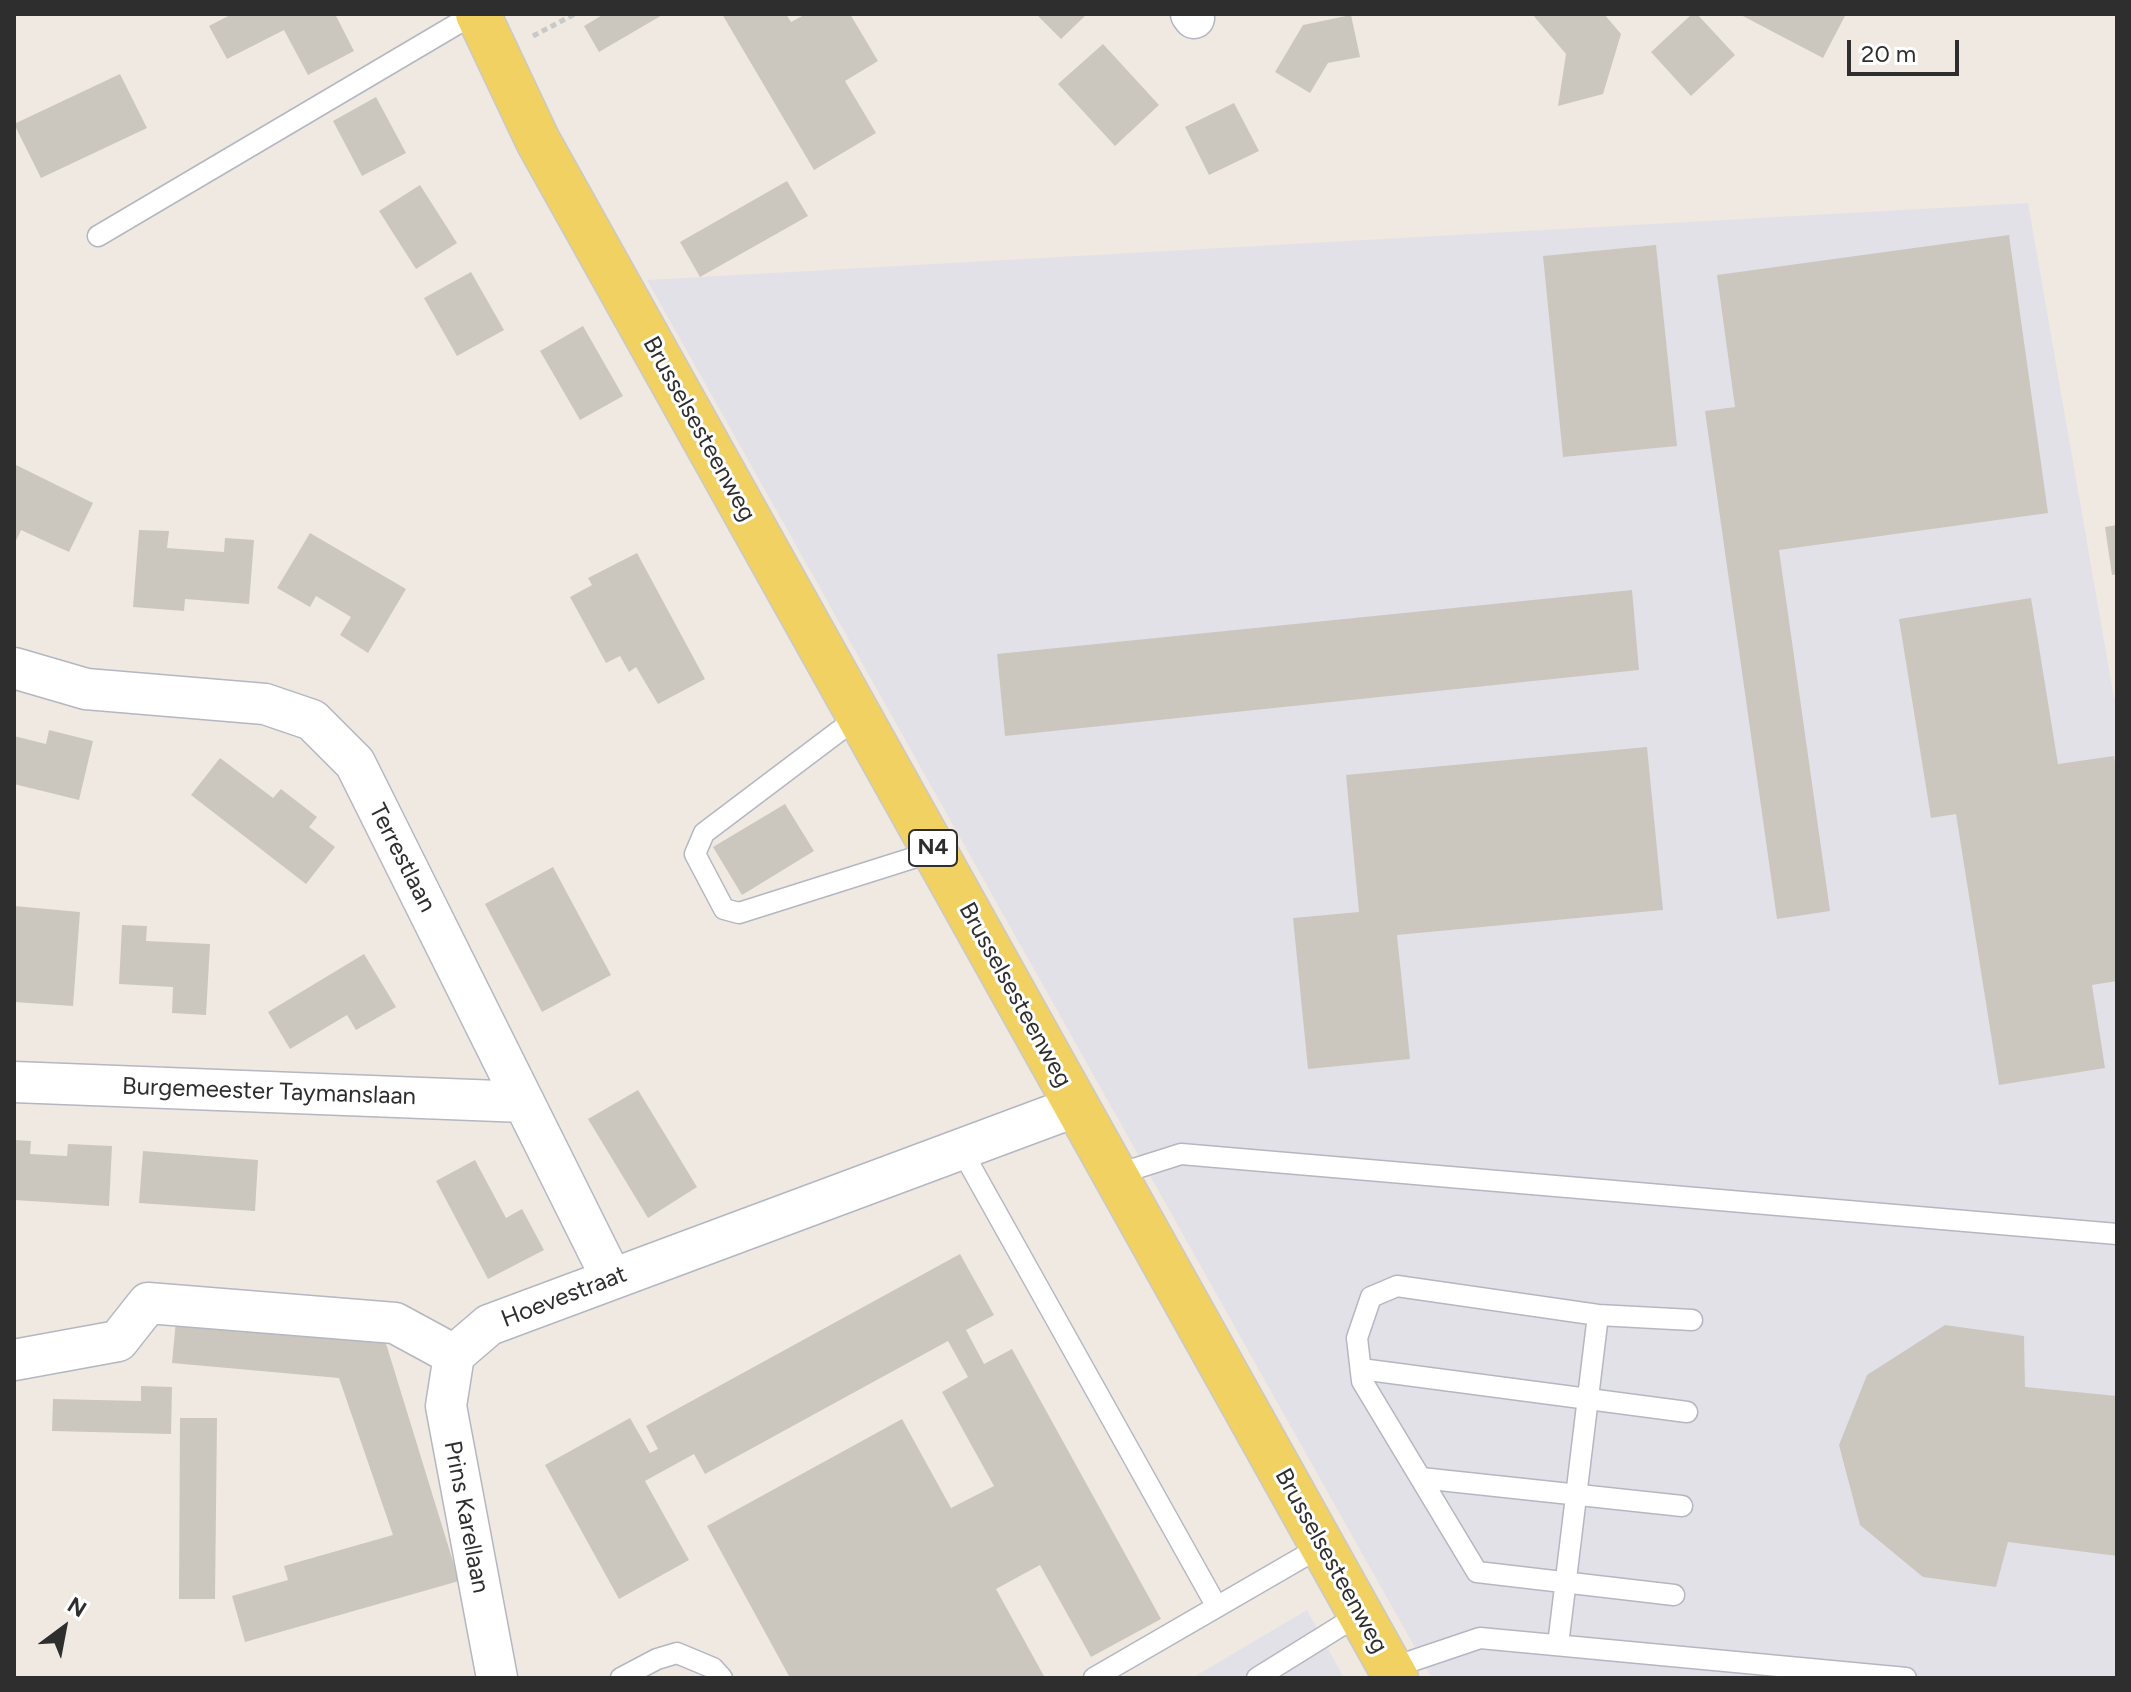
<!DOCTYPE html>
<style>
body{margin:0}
#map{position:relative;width:2131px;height:1692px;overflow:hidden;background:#efe9e1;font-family:Figtree,sans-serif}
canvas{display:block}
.frame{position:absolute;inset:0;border:16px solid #2e2e2e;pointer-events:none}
.north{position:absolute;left:24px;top:1588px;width:80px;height:80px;-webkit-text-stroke:6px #fff;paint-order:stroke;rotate:32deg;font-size:22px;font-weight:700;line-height:32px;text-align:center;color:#2e2e2e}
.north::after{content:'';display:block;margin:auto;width:28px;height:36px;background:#2e2e2e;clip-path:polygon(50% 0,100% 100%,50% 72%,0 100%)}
.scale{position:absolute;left:1847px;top:40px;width:112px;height:36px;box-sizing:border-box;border:4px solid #2e2e2e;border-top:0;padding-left:10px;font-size:24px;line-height:28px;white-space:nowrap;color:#2e2e2e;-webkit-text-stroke:6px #fff;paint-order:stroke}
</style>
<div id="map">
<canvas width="2131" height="1692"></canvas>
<div class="frame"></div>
<div class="north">N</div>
<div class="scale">20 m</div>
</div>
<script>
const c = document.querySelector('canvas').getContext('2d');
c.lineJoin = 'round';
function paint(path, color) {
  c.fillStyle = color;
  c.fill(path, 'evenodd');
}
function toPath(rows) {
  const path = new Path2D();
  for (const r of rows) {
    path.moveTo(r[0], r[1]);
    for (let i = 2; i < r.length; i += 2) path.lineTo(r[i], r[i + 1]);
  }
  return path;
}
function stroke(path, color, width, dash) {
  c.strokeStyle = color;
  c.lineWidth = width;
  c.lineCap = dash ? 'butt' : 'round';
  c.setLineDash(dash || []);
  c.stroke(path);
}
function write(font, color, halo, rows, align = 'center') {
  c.font = font + ' Figtree,sans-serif';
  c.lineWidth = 6;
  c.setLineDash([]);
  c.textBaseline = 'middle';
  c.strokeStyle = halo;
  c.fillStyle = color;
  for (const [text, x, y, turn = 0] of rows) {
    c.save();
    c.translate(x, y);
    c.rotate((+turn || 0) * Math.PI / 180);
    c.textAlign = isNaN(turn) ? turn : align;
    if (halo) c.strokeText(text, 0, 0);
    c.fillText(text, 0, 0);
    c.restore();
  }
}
const industrial = toPath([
 [2028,203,2114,698,2117,698,2117,1678,1432,1678,647,280],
 [1307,1610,1344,1678,1192,1678]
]);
const building = toPath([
 [232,14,335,14,354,51,308,75,284,30,227,59,209,26],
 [604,14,664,14,599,52,584,26],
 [722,14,786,14,791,22,806,14,850,14,878,61,845,81,876,133,814,170],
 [1036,14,1087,14,1061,39],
 [1532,14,1604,14,1621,34,1603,94,1558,106,1566,54],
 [1692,14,1697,14,1735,55,1691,96,1651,52],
 [1739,14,1846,14,1823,58],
 [1351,15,1360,57,1328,63,1310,93,1275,72,1303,25],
 [1103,44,1159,105,1115,146,1058,84],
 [120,74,147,128,41,178,14,124],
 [376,97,406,153,362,176,333,121],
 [1234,103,1259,151,1209,175,1185,127],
 [787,181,808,216,700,277,680,242],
 [420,185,457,243,416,269,379,211],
 [2009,235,2048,513,1779,550,1830,911,1777,919,1705,411,1735,407,1717,275],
 [1656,245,1677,446,1563,457,1543,256],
 [471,272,504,330,457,356,424,298],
 [583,326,623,396,580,420,540,351],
 [14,464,93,503,69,552,21,530,14,545],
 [2117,525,2117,574,2112,575,2105,527],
 [139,530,169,531,167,548,224,552,225,538,254,540,249,604,185,599,184,611,133,607],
 [310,533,406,589,368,653,340,635,351,617,316,596,310,607,277,588],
 [637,553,705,679,658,704,636,667,629,672,620,656,606,663,570,597,592,585,588,578],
 [1632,590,1639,670,1005,736,997,654],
 [2031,598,2058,764,2114,756,2117,775,2117,981,2092,985,2105,1068,1999,1085,1956,814,1931,818,1899,619],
 [49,730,93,741,79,800,14,784,14,736,46,744],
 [1647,747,1663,910,1397,935,1410,1059,1308,1069,1293,918,1359,912,1346,775],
 [220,758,273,798,281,789,317,817,309,827,335,847,306,884,191,795],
 [785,804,814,851,742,895,713,847],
 [553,867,611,975,542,1012,485,904],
 [14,906,80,912,73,1006,14,1002],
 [122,925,147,926,146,941,210,944,206,1015,172,1013,173,987,119,984],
 [364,954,396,1007,356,1030,347,1015,290,1049,268,1012],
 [638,1090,697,1187,648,1218,588,1119],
 [14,1140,31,1141,30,1154,67,1156,68,1144,112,1146,109,1206,14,1200],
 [143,1151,258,1160,255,1211,139,1203],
 [475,1160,506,1218,522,1209,544,1250,488,1279,436,1181],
 [960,1254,994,1315,966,1330,984,1364,1012,1349,1161,1619,1091,1657,1040,1565,996,1589,1045,1678,790,1678,707,1526,902,1419,951,1508,994,1486,942,1392,968,1377,948,1341,705,1474,694,1454,645,1481,689,1560,619,1599,545,1465,630,1418,650,1453,658,1449,646,1426],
 [176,1320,384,1337,459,1581,245,1642,232,1596,288,1580,284,1566,393,1535,339,1378,172,1363],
 [1945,1325,2024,1336,2025,1387,2117,1396,2117,1556,2008,1542,1996,1587,1923,1577,1860,1525,1839,1445,1867,1375],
 [141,1386,172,1387,171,1434,52,1431,53,1399,141,1401],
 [180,1418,217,1418,215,1599,179,1599]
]);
const path = toPath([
 [533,36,575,14]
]);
const service = toPath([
 [98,236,474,14],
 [859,716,704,833,695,854,724,909,739,913,935,851],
 [962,1151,1217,1607],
 [1115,1175,1181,1154,2117,1234],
 [1361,1369,1687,1412],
 [1421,1478,1682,1506],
 [1674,1595,1477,1572,1362,1381,1357,1338,1371,1297,1397,1286,1598,1315,1692,1320],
 [1558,1645,1598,1315],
 [1391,1668,1480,1638,1906,1678],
 [621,1678,657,1659,677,1653,713,1668,722,1678],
 [1094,1678,1322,1546],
 [1257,1678,1360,1614]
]);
const minor = toPath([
 [1191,14,1194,18],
 [14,668,86,689,265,704,312,720,355,763,612,1279],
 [14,1082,524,1102],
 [454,1355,489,1325,1077,1106],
 [454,1355,446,1406,497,1678],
 [14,1360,118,1341,148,1303,395,1323,454,1355]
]);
const primary = toPath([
 [478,14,538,141,1396,1678]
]);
const shields = [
 [933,848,48]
];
const shieldNames = [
 ["N4",933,848]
];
const streetNames = [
 ["Brusselsesteenweg",699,429,61],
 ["Terrestlaan",402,858,63],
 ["Brusselsesteenweg",1015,995,61],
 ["Burgemeester Taymanslaan",269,1092,2],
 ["Hoevestraat",564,1297,-21],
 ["Prins Karellaan",466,1517,79],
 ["Brusselsesteenweg",1331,1561,61]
];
paint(industrial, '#e3e1e8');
paint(building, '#cbc7bf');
stroke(service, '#b4b7c1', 23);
stroke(minor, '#b4b7c1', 43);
stroke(primary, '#c9c9c9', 47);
stroke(path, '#c9c9c9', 5, [6, 4]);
stroke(service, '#fff', 20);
stroke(minor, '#fff', 40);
stroke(primary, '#f2d163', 44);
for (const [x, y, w] of shields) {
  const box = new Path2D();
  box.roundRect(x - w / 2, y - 18, w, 36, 6);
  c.fillStyle = '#fff';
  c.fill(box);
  stroke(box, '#2e2e2e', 2);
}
write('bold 22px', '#2e2e2e', null, shieldNames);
write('24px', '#2e2e2e', '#fff', streetNames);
</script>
